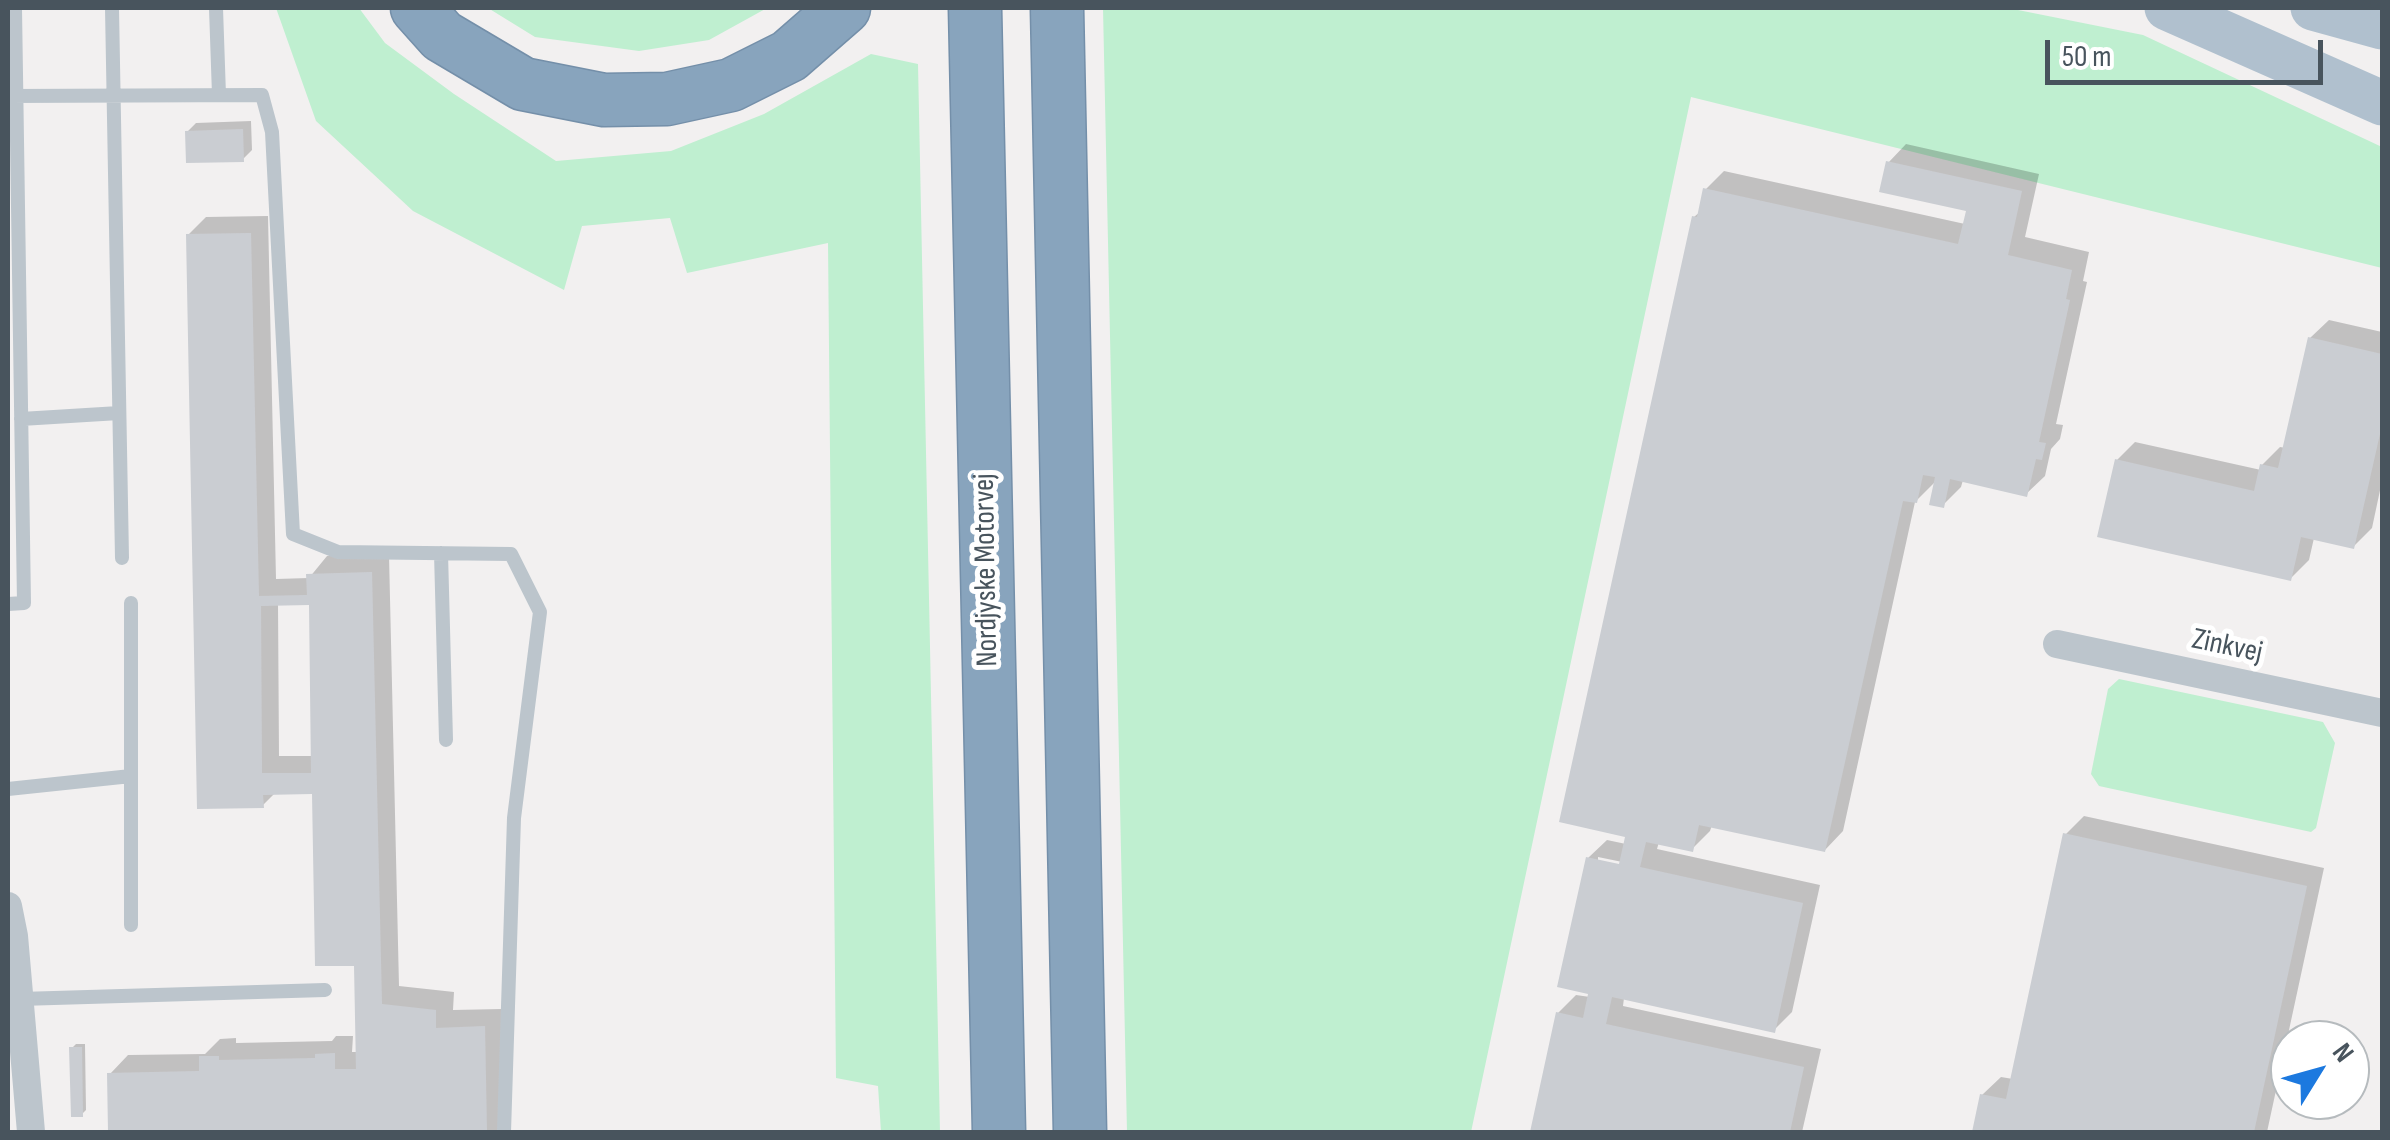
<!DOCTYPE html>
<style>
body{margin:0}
#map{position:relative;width:2390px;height:1140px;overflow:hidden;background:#f2f0f0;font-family:"Sofia Sans Condensed",sans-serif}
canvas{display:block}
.frame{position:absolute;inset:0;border:10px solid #48545d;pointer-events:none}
.north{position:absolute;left:2270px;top:1020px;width:100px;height:100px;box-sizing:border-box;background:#fff;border:2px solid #b6bbbe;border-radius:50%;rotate:53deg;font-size:28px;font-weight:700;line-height:40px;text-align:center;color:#48545d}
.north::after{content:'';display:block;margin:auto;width:35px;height:45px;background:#1c79df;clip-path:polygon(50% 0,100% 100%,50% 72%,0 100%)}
.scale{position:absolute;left:2045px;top:40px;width:278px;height:45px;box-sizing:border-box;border:5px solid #48545d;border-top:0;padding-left:12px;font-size:30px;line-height:35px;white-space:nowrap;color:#48545d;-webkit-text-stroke:8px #fff;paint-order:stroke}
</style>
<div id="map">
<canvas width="2390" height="1140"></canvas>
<div class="frame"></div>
<div class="north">N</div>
<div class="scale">50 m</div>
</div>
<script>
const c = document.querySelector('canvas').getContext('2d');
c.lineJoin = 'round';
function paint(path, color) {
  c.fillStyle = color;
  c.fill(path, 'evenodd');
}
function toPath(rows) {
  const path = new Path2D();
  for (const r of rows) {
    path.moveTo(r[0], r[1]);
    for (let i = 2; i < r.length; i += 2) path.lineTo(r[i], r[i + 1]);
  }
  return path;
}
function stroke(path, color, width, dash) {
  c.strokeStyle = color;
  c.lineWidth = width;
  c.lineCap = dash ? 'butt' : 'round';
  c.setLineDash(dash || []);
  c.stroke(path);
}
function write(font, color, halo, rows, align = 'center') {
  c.font = font + ' "Sofia Sans Condensed",sans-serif';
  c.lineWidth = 10;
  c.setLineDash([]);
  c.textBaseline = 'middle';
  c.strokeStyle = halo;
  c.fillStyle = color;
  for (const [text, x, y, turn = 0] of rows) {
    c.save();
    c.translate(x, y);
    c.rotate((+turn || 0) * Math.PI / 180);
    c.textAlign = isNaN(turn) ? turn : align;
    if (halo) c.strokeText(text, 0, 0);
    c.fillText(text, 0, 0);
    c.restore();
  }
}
const green = toPath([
 [276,8,359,8,385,43,454,94,556,161,671,151,764,114,871,54,918,64,940,1132,881,1132,878,1086,836,1078,828,243,687,273,670,218,582,226,564,290,413,211,316,121],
 [488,8,767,8,709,40,639,51,535,37],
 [1103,8,2008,8,2143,35,2382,147,2382,268,1691,97,1471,1132,1127,1132],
 [2119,679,2323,722,2335,743,2316,828,2311,832,2099,786,2091,774,2108,689]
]);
const shadow = toPath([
 [251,121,252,150,243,159,187,132,196,123],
 [1906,144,2039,174,2025,237,2089,252,2083,281,2087,282,2056,424,2063,425,2060,439,2051,449,2045,476,2026,494,1963,480,1961,487,1943,505,1937,480,1915,502,1843,831,1825,850,1712,825,1710,831,1692,849,1659,842,1657,849,1820,885,1792,1012,1774,1030,1624,998,1623,1006,1821,1049,1802,1132,1532,1132,1558,1013,1576,995,1590,997,1588,858,1607,840,1626,844,1694,217,1701,211,1706,189,1724,171,1965,224,1969,209,1888,163],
 [1598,857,1632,864,1631,869,1598,862],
 [268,216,276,579,309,578,327,556,389,555,399,986,454,992,453,1010,502,1009,505,1132,110,1132,110,1074,128,1055,205,1054,220,1039,236,1038,236,1043,332,1041,336,1036,353,1036,352,1052,359,1052,357,963,315,792,276,792,263,805,188,235,206,217],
 [278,603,312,603,313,756,279,756],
 [2329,320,2382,332,2382,481,2372,528,2354,546,2314,538,2309,560,2290,579,2117,460,2135,442,2261,470,2262,465,2280,447,2286,448,2310,338],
 [2084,816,2324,868,2267,1132,1974,1132,1982,1095,2001,1077,2013,1079,2065,835],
 [76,1044,85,1044,86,1110,82,1114,72,1048]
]);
const building = toPath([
 [243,129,244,162,186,163,185,131],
 [1886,161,2022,191,2008,255,2072,270,2066,299,2070,300,2039,442,2046,443,2042,460,2036,459,2027,497,1950,479,1944,508,1929,505,1935,477,1923,475,1917,503,1903,501,1825,852,1699,825,1693,852,1646,842,1640,867,1803,903,1775,1033,1612,997,1606,1024,1804,1067,1790,1132,1530,1132,1556,1012,1583,1018,1588,994,1557,987,1586,857,1619,864,1625,837,1559,822,1692,216,1697,217,1703,188,1958,244,1966,211,1879,192],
 [251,233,259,596,307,595,306,574,372,572,382,1004,436,1010,436,1028,485,1026,487,1132,108,1132,107,1073,199,1071,199,1056,219,1056,219,1060,315,1058,315,1054,335,1053,335,1069,356,1069,354,966,315,966,312,794,263,795,264,808,197,809,186,234],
 [309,605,311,773,262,773,261,606],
 [2308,337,2382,354,2382,425,2354,549,2301,537,2291,581,2097,537,2115,459,2254,491,2260,464,2278,468],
 [2063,833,2307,886,2254,1132,1972,1132,1980,1094,2006,1099],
 [69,1047,82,1047,83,1117,71,1117]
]);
const service = toPath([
 [112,8,122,558],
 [216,8,219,95],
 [8,96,262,95,272,132,293,534,338,552,511,554,540,612,514,818,504,1132],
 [21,419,119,413],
 [441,553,446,740],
 [131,603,131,925],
 [8,604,24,603,15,8],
 [8,789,131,776],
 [20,999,325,990]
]);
const minor = toPath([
 [2057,644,2382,713],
 [8,906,14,936,31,1132]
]);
const primary = toPath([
 [2167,8,2382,103],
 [2313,8,2382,27]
]);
const motorway = toPath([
 [417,8,442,36,523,84,604,100,667,99,731,85,789,56,844,8],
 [975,8,999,1132],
 [1057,8,1080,1132]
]);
const streetNames = [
 ["Nordjyske Motorvej",987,570,-91],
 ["Zinkvej",2227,647,12]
];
paint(green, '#bfefd0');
paint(shadow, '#0003');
paint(building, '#cacdd2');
stroke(motorway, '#748fa9', 55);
stroke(service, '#bcc5cc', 14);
stroke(minor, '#bcc5cc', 28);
stroke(primary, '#b0c0ce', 45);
stroke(motorway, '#88a4bd', 52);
write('30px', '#48545d', '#fff', streetNames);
</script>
